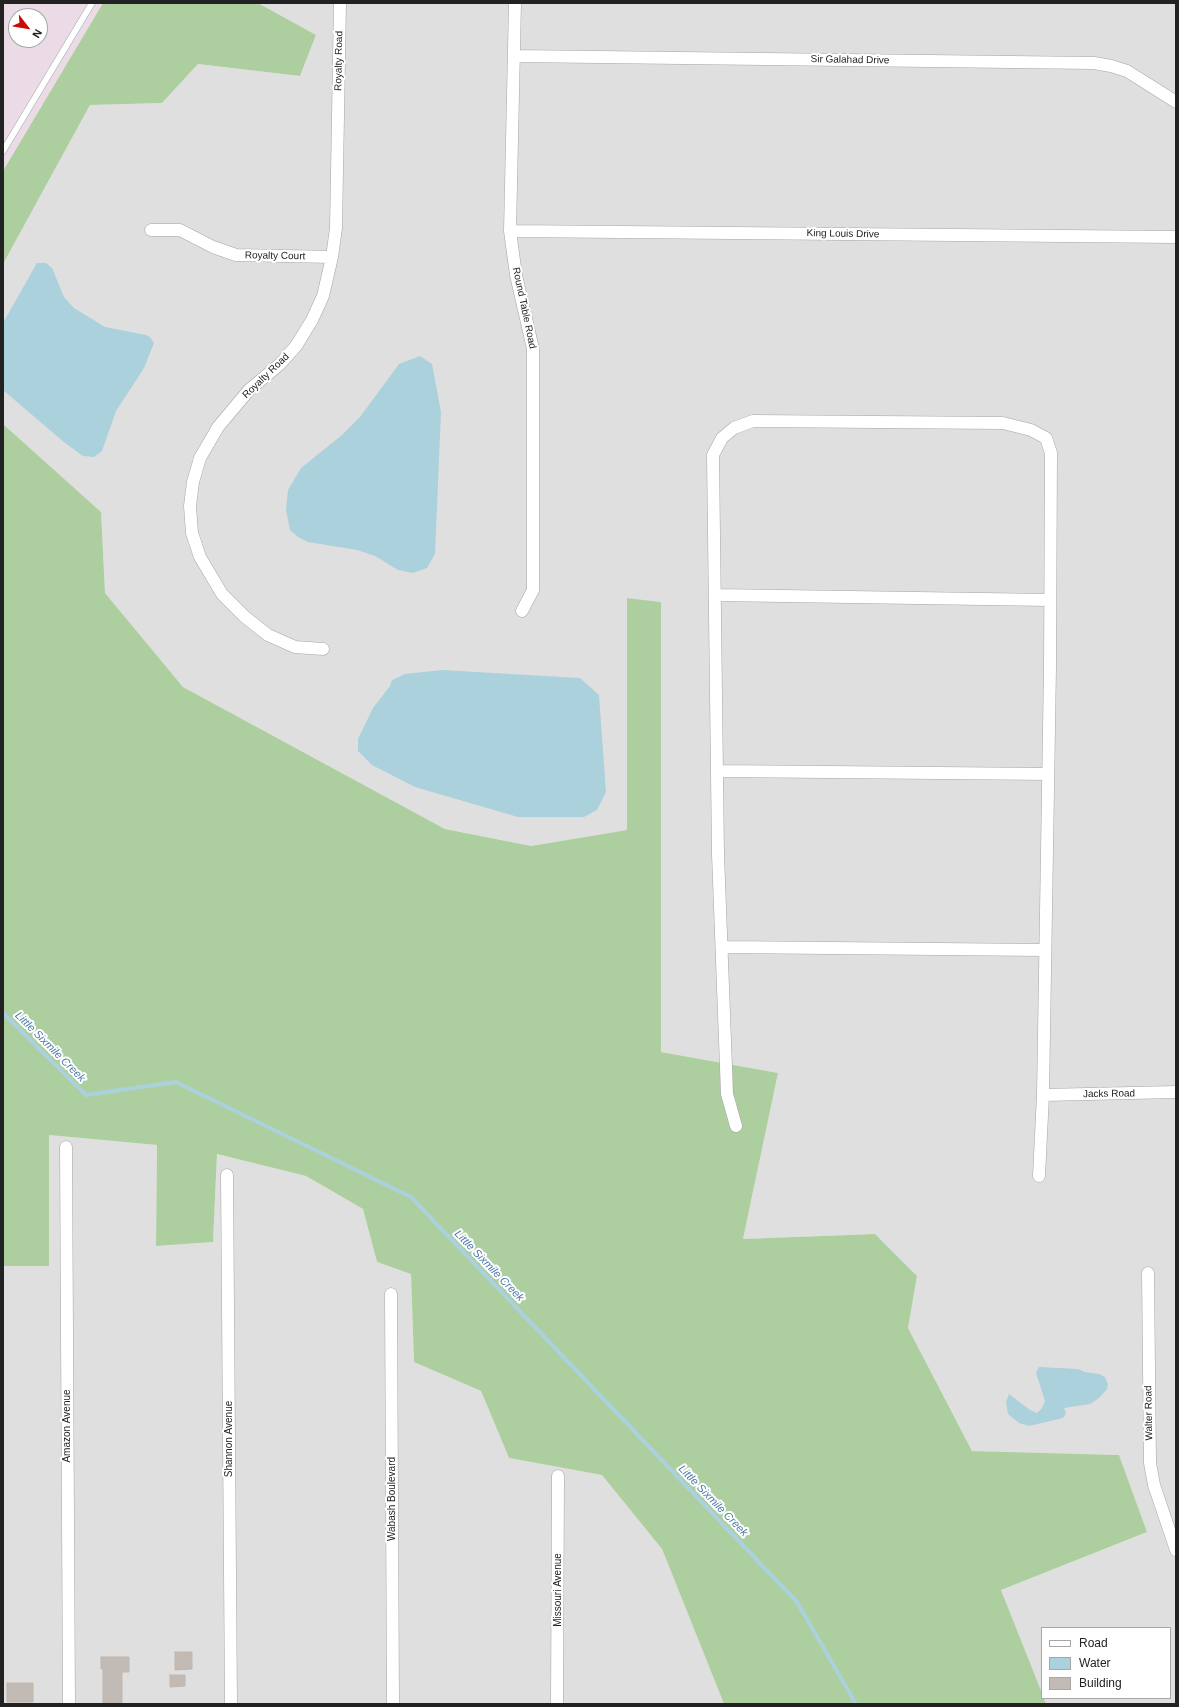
<!DOCTYPE html>
<style>
body{margin:0}
#map{position:relative;width:1179px;height:1707px;overflow:hidden;background:#f1efe9;font-family:Helvetica,sans-serif}
canvas{display:block}
.frame{position:absolute;inset:0;border:4px solid #222;pointer-events:none}
.legend{position:absolute;left:1041px;top:1627px;width:130px;height:72px;box-sizing:border-box;background:#fff;border:1px solid #a7a7a7;margin:0;padding:5px 7px;list-style:none;font-size:12px;color:#222}
.legend li{display:flex;align-items:center;gap:8px;height:20px}
.legend b{width:20px;border:1px solid #a7a7a7}
.north{position:absolute;left:8px;top:8px;width:40px;height:40px;box-sizing:border-box;background:#fff;border:1px solid #a7a7a7;border-radius:50%;rotate:121deg;font-size:11px;font-weight:700;line-height:16px;text-align:center;color:#222}
.north::after{content:'';display:block;margin:auto;width:14px;height:18px;background:#cd0906;clip-path:polygon(50% 0,100% 100%,50% 72%,0 100%)}
</style>
<div id="map">
<canvas width="1179" height="1707"></canvas>
<div class="frame"></div>
<ul class="legend">
<li><b style="height:5px;background:#fff"></b>Road</li>
<li><b style="height:11px;background:#abd1dd"></b>Water</li>
<li><b style="height:11px;background:#c2bbb5"></b>Building</li>
</ul>
<div class="north">N</div>
</div>
<script>
const c = document.querySelector('canvas').getContext('2d');
c.lineJoin = 'round';
function paint(path, color) {
  c.fillStyle = color;
  c.fill(path, 'evenodd');
}
function toPath(rows) {
  const path = new Path2D();
  for (const r of rows) {
    path.moveTo(r[0], r[1]);
    for (let i = 2; i < r.length; i += 2) path.lineTo(r[i], r[i + 1]);
  }
  return path;
}
function stroke(path, color, width, dash) {
  c.strokeStyle = color;
  c.lineWidth = width;
  c.lineCap = dash ? 'butt' : 'round';
  c.setLineDash(dash || []);
  c.stroke(path);
}
function write(font, color, halo, rows, align = 'center') {
  c.font = font + ' Helvetica,sans-serif';
  c.lineWidth = 4;
  c.setLineDash([]);
  c.textBaseline = 'middle';
  c.strokeStyle = halo;
  c.fillStyle = color;
  for (const [text, x, y, turn = 0] of rows) {
    c.save();
    c.translate(x, y);
    c.rotate((+turn || 0) * Math.PI / 180);
    c.textAlign = isNaN(turn) ? turn : align;
    if (halo) c.strokeText(text, 0, 0);
    c.fillText(text, 0, 0);
    c.restore();
  }
}
const residential = toPath([
 [258,3,1176,3,1176,1704,1046,1704,1044,1698,1170,1698,1170,1628,1042,1628,1042,1693,1001,1590,1147,1532,1119,1455,972,1451,908,1328,917,1276,875,1234,743,1239,778,1073,661,1052,661,602,627,598,627,830,531,846,445,829,183,687,105,593,101,512,3,424,3,264,90,105,162,103,198,64,300,76,316,35],
 [49,1135,157,1145,156,1246,213,1242,217,1154,306,1176,363,1209,377,1262,411,1273,414,1362,481,1391,509,1458,602,1475,662,1549,724,1704,3,1704,3,1266,49,1266]
]);
const industrial = toPath([
 [3,3,103,3,3,171],
 [16,16,40,16,40,40,16,40]
]);
const forest = toPath([
 [103,3,258,3,316,35,300,76,198,64,162,103,90,105,3,264,3,171],
 [3,424,101,512,105,593,183,687,445,829,531,846,627,830,627,598,661,602,661,1052,778,1073,743,1239,875,1234,917,1276,908,1328,972,1451,1119,1455,1147,1532,1001,1590,1042,1693,1042,1698,1044,1698,1046,1704,724,1704,662,1549,602,1475,509,1458,481,1391,414,1362,411,1274,377,1262,363,1209,306,1176,217,1154,213,1242,156,1246,157,1145,49,1135,49,1266,3,1266]
]);
const water = toPath([
 [37,263,46,263,52,268,64,297,74,308,105,327,146,335,150,337,154,343,144,368,116,411,102,451,94,457,83,456,65,443,3,390,3,323],
 [420,356,432,364,441,412,435,554,427,568,413,573,398,570,375,556,357,550,308,542,298,537,290,530,286,510,288,490,301,468,342,435,360,417,399,364],
 [442,670,580,678,599,695,606,792,597,810,584,817,518,817,415,787,372,765,358,751,358,739,373,708,390,686,392,680,405,674],
 [1039,1367,1078,1369,1085,1372,1099,1374,1105,1377,1108,1384,1107,1389,1099,1398,1090,1404,1064,1408,1066,1413,1063,1418,1029,1426,1019,1423,1008,1414,1006,1402,1009,1394,1030,1410,1037,1413,1042,1408,1045,1401,1036,1373]
]);
const stream = toPath([
 [3,1013,86,1095,176,1082,411,1197,797,1602,856,1704]
]);
const building = toPath([
 [175,1652,192,1652,192,1669,175,1670,175,1652],
 [101,1657,129,1657,129,1672,122,1672,122,1703,103,1704,103,1669,101,1669,101,1657],
 [170,1675,185,1675,185,1686,170,1687,170,1675],
 [7,1683,33,1683,33,1702,7,1702,7,1683]
]);
const lane = toPath([
 [3,151,92,3]
]);
const street = toPath([
 [515,3,510,231,516,275,533,349,533,590,522,611],
 [515,56,1094,63,1111,66,1127,71,1176,102],
 [151,230,180,230,213,247,236,255,332,257],
 [510,231,1176,237],
 [716,595,1050,600],
 [323,649,295,647,268,635,245,617,222,594,200,557,192,533,190,506,193,482,200,458,218,427,249,390,280,364,296,346,312,320,323,296,332,257,336,228,340,3],
 [717,771,1048,774],
 [722,947,1045,950],
 [1043,1095,1176,1092],
 [736,1126,727,1094,718,854,713,455,722,438,734,428,753,421,1003,423,1031,430,1046,438,1051,453,1050,667,1043,1095,1039,1176],
 [66,1147,69,1704],
 [227,1175,231,1704],
 [1148,1273,1150,1463,1154,1485,1176,1550],
 [391,1294,393,1704],
 [557,1704,558,1476]
]);
const streetNames = [
 ["Sir Galahad Drive",850,60,1],
 ["Royalty Road",339,61,-89],
 ["King Louis Drive",843,234,1],
 ["Royalty Court",275,256,1],
 ["Round Table Road",524,308,78],
 ["Royalty Road",266,376,-44],
 ["Jacks Road",1109,1094,-1],
 ["Walter Road",1149,1413,-91],
 ["Amazon Avenue",67,1426,-90],
 ["Shannon Avenue",229,1439,-90],
 ["Wabash Boulevard",392,1499,-90],
 ["Missouri Avenue",558,1590,-90]
];
const waterNames = [
 ["Little Sixmile Creek",50,1047,45],
 ["Little Sixmile Creek",489,1266,46],
 ["Little Sixmile Creek",713,1501,46]
];
paint(residential, '#e0dfdf');
paint(industrial, '#eadbe7');
paint(forest, '#adcf9f');
paint(water, '#abd1dd');
stroke(stream, '#abd1dd', 4);
paint(building, '#c2bbb5');
stroke(building, '#c3b6ab', 1);
stroke(lane, '#a6a6a6', 7);
stroke(street, '#a6a6a6', 13);
stroke(lane, '#fff', 6);
stroke(street, '#fff', 12);
write('10px', '#222', '#fff', streetNames);
write('italic 11px', '#4d7aa8', '#fff', waterNames);
</script>
